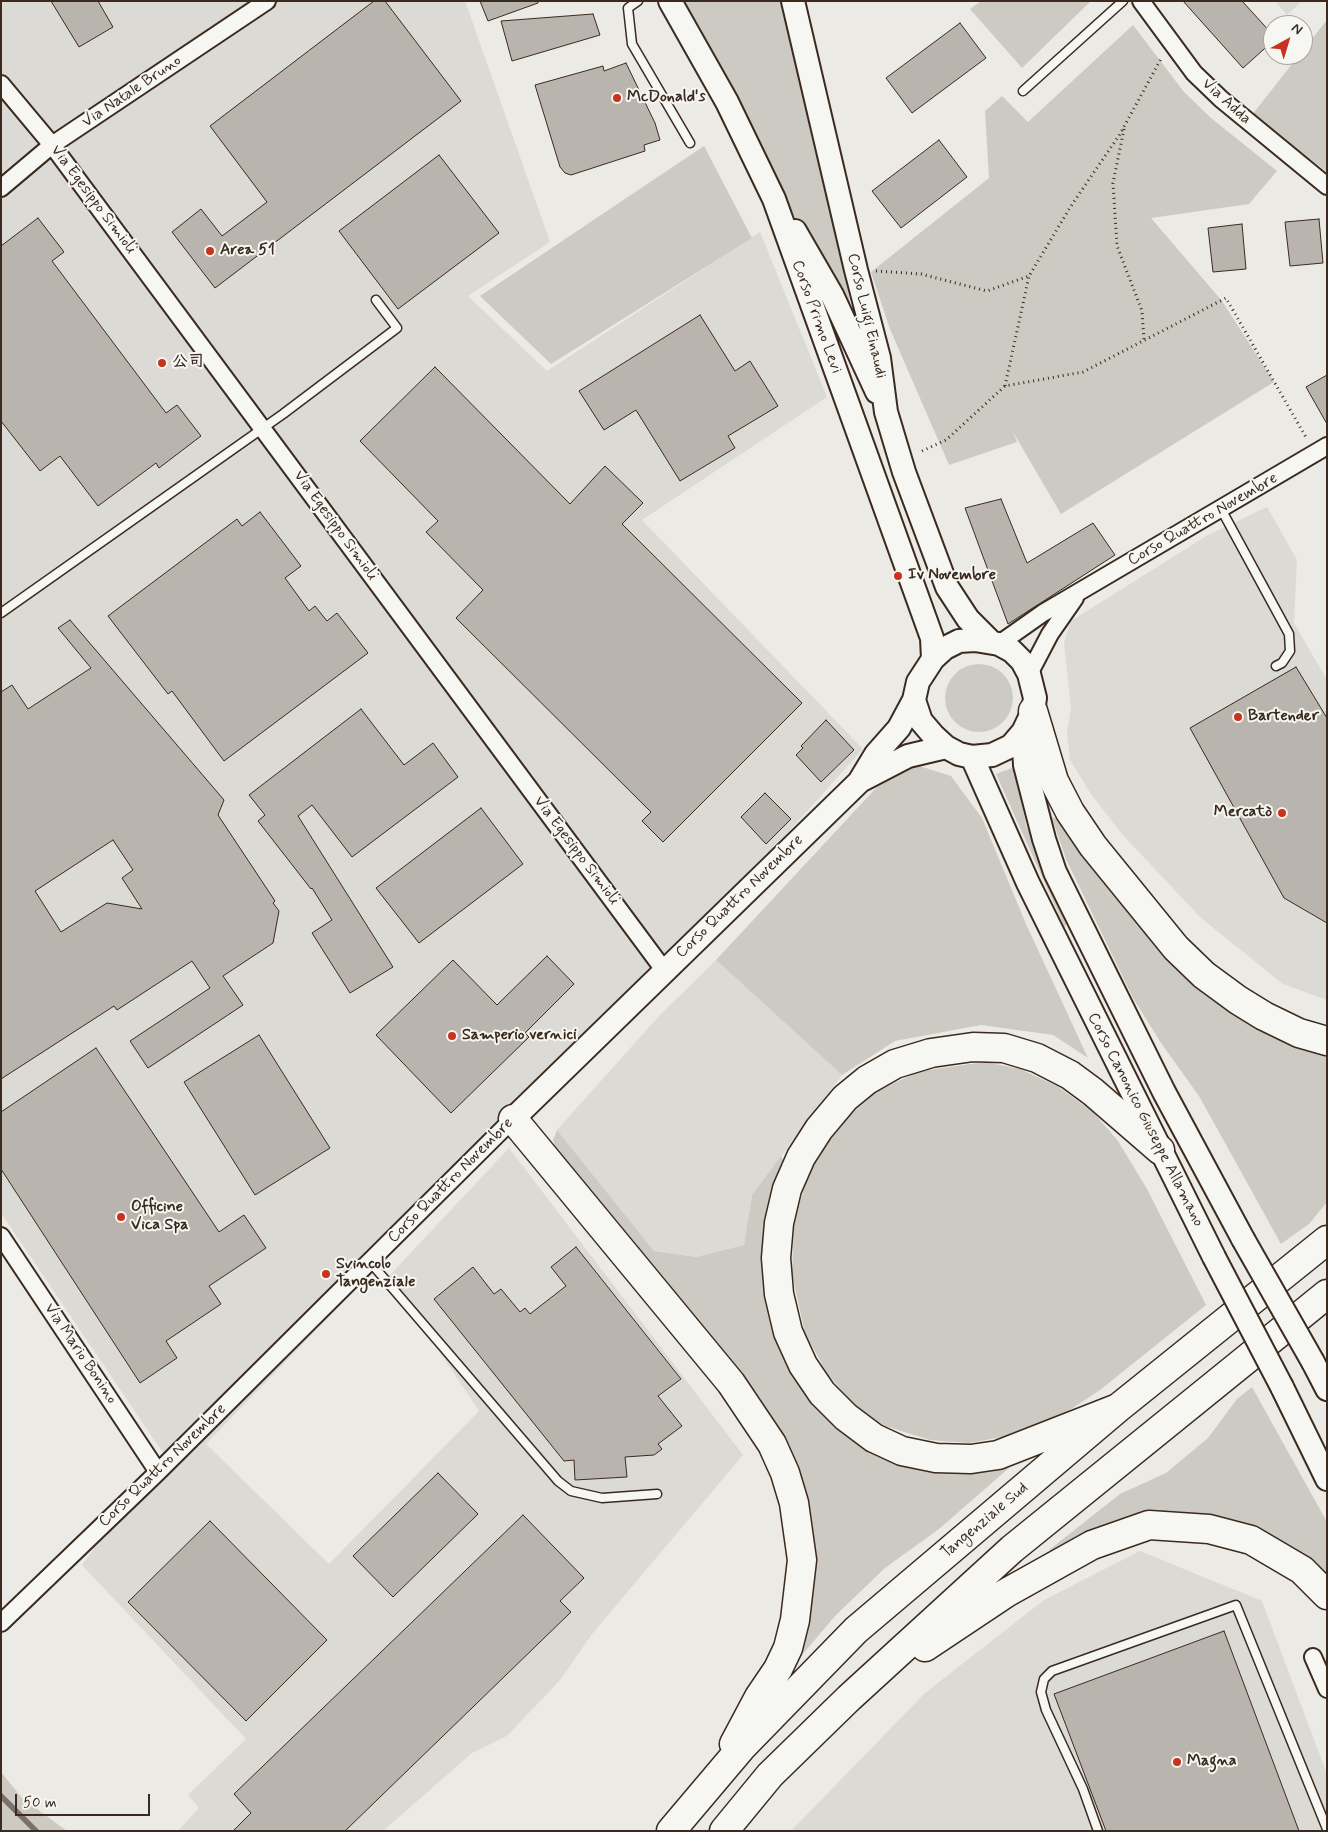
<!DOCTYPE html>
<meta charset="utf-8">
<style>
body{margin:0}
#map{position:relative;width:1328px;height:1832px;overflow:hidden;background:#ebeae5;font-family:Mynerve,sans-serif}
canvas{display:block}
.frame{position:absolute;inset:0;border:2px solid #3b2a1e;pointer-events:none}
.north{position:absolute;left:1263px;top:15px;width:50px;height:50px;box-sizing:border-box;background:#f6f6f2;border:1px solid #aba49d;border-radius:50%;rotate:39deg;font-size:14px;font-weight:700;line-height:20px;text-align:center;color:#3b2a1e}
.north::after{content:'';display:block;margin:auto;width:18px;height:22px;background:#c8321e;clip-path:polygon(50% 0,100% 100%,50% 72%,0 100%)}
.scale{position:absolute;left:15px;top:1794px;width:135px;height:22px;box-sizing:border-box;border:2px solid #3b2a1e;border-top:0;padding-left:6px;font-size:15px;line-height:18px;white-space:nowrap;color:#3b2a1e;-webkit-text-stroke:4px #f6f6f2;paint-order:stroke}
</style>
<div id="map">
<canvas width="1328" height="1832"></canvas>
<div class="frame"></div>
<div class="north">N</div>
<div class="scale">50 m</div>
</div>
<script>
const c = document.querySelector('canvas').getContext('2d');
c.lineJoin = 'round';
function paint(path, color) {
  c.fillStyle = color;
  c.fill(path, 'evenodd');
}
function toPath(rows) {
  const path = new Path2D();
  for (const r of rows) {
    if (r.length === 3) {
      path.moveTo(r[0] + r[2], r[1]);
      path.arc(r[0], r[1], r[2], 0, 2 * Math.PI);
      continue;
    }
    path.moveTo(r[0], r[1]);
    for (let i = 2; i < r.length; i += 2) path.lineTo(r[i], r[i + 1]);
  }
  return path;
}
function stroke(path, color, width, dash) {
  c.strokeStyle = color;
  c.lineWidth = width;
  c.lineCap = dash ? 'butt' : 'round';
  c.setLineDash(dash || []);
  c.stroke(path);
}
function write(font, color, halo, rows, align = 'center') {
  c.font = font + ' Mynerve,"LXGW WenKai TC",sans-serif';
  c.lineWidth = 4;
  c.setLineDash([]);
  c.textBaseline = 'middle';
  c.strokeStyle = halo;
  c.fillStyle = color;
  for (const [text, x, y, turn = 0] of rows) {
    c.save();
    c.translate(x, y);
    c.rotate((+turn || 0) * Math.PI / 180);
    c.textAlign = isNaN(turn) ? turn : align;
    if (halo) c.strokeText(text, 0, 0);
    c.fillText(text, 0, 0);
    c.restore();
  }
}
const built = toPath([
 [1,1,465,1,550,242,468,296,547,371,760,232,827,397,642,520,863,749,664,970,206,1444,329,1564,479,1411,389,1276,509,1148,743,1455,592,1634,561,1679,507,1736,472,1753,383,1831,178,1831,199,1808,188,1795,246,1739,82,1565,163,1453,1,1213],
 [1275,1,1302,1,1287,15],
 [1267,507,1297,560,1294,623,1327,680,1327,1000,1283,984,1201,918,1121,833,1091,794,1070,760,1067,734,1071,707,1064,643,1071,621,1208,535],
 [716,960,842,1075,752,1195,744,1245,696,1257,654,1251,557,1130,659,1016],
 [1140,1551,1262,1601,1327,1774,1327,1831,791,1831,925,1693,1044,1600]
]);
const green = toPath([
 [677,1,791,1,854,322,802,231,744,118],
 [981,1,1091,1,1022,68,970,9],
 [1327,20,1327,172,1252,115,1299,55,1303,55,1303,50],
 [1133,25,1184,92,1211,118,1277,171,1249,204,1151,218,1222,301,1274,382,1061,514,1013,432,1017,442,949,465,890,329,871,272,989,178,985,111,1002,96,1028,122],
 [704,146,752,238,551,364,480,296],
 [979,698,34],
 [916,765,951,776,982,818,1026,924,1088,1058,1053,1035,981,1025,895,1041,842,1075,716,960,877,787],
 [1015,767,1026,825,1066,923,1065,928,996,774],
 [1060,817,1143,922,1327,1051,1327,1202,1309,1224,1281,1244,1199,1096,1161,1043,1133,998,1066,859,1052,818],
 [985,1062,1020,1069,1057,1086,1093,1112,1118,1141,1147,1189,1206,1305,1100,1390,1059,1417,1013,1435,969,1443,930,1440,885,1426,851,1402,827,1373,805,1333,792,1274,794,1220,810,1170,839,1125,878,1090,921,1071],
 [557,1130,654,1251,696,1257,744,1245,752,1195,781,1156,785,1164,766,1279,856,1438,1005,1464,1009,1468,939,1529,885,1568,836,1615,796,1662,808,1513,556,1150,553,1140],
 [1252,1387,1327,1522,1327,1578,1235,1525,1053,1552,1049,1550,1120,1494,1166,1473,1208,1438,1237,1399],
 [1,1772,22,1798,67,1831,1,1831]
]);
const stream = toPath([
 [1,1796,36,1831]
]);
const building = toPath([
 [51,1,98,1,113,27,79,47,51,1],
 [374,1,385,1,461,101,215,288,172,232,201,209,222,236,267,202,210,126,374,1],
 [480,1,538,1,538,3,488,21,480,1],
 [1183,1,1242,1,1273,35,1273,41,1243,68,1183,1],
 [593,14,600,35,512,61,501,21,593,14],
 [960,23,986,58,912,113,886,78,960,23],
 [626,63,655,123,660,140,644,145,645,151,571,175,565,173,560,167,535,85,603,66,604,71,626,63],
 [939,140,967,177,901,228,872,191,939,140],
 [439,155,499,233,398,309,339,231,439,155],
 [38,218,64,252,52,261,166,413,177,405,201,436,159,468,156,463,98,506,60,456,40,471,1,421,1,246,38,218],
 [1319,219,1323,263,1290,266,1285,222,1319,219],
 [1242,224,1246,269,1213,272,1208,228,1242,224],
 [700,315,735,371,750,361,778,406,728,436,735,448,680,481,636,410,604,430,579,391,700,315],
 [435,367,570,504,605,466,643,503,622,524,802,703,663,842,642,821,651,812,456,618,483,590,426,532,438,521,360,441,435,367],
 [1327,375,1327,424,1306,387,1327,375],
 [1001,499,1027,563,1093,523,1115,555,1008,624,965,508,1001,499],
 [260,512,301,566,285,578,309,611,315,606,327,621,337,613,368,653,224,761,172,691,168,694,108,616,237,519,242,526,260,512],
 [70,620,224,800,218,815,275,901,273,903,279,911,273,943,223,976,243,1005,148,1068,130,1041,210,988,192,961,117,1010,114,1006,1,1079,1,692,12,685,28,709,91,668,58,628,70,620],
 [113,840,133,870,122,878,142,909,107,903,61,932,35,891,113,840],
 [1296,667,1327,718,1327,923,1284,898,1190,728,1296,667],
 [361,709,404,765,433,743,458,777,352,857,312,805,298,816,393,967,350,993,312,933,332,920,312,888,311,889,258,821,265,815,249,795,361,709],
 [826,720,854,750,821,782,796,755,803,748,801,746,826,720],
 [765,793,791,819,766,844,741,817,765,793],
 [481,808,523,864,419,943,376,888,481,808],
 [547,956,574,984,525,1033,529,1037,451,1113,376,1035,453,960,497,1005,547,956],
 [259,1035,330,1148,255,1195,184,1082,259,1035],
 [96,1048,219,1232,244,1215,266,1248,209,1286,221,1304,166,1341,177,1358,140,1383,1,1169,1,1112,96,1048],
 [576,1247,681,1379,658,1396,682,1426,658,1444,662,1449,654,1455,625,1457,627,1477,575,1480,574,1460,564,1461,434,1299,473,1267,494,1294,501,1289,520,1312,525,1308,530,1314,566,1286,551,1267,576,1247],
 [438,1473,478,1514,393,1597,353,1556,438,1473],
 [523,1515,584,1578,560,1601,571,1612,345,1831,233,1831,251,1813,234,1794,523,1515],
 [210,1521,327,1640,246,1721,128,1602,210,1521],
 [1224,1631,1299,1831,1106,1831,1054,1694,1224,1631]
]);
const path = toPath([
 [1124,129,1113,183,1117,246,1142,311,1144,340],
 [876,271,921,274,987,291,1029,276,1071,206,1120,134,1162,57],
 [1005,386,1029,276],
 [922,451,946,440,1005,386,1083,372,1226,298,1307,439]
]);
const lane = toPath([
 [638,1,628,8,632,44,690,143],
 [1023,91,1123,1],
 [1221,509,1289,634,1290,651,1282,663,1276,666],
 [1,613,283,414,397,328,376,300],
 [370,1262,558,1481,571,1491,602,1498,657,1494],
 [1098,1831,1083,1789,1046,1710,1041,1692,1044,1679,1052,1671,1236,1605,1327,1829]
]);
const street = toPath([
 [1141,1,1194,73,1221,99,1327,186],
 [1,84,52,145,664,970],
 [1,188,52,145,267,1],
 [999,644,1043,613,1327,446],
 [1029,674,1050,634,1075,598],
 [1,1236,158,1472],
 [1,1623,158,1472,513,1119],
 [1313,1657,1327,1689]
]);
const secondary = toPath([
 [670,1,727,102,774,199,932,638,933,659],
 [793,1,856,270,879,358,886,412,904,472,947,587,968,619,990,641],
 [795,231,832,295,877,392],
 [975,640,999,644,1012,651,1022,661,1029,674,1035,698,1033,711,1023,732,1011,746,992,755,972,757,959,754,946,747,933,735,921,721,914,700,918,682,933,659,945,648,959,641,975,640],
 [1023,732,1025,765,1044,839,1055,872,1164,1092,1243,1239],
 [972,757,1028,883,1214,1257],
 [860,781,908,756,946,747],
 [513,1119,859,782,876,754,899,728,914,700],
 [1313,1362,1327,1389],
 [1282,1387,1327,1479]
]);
const highway = toPath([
 [1033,711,1054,781,1070,812,1093,846,1176,948,1204,975,1238,1000,1264,1016,1299,1033,1327,1041],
 [513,1119,731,1383,772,1444,785,1473,794,1503,802,1560,795,1620,788,1648,778,1669,759,1697,734,1744],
 [1118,1408,998,1455,971,1459,936,1458,902,1451,874,1438,846,1417,822,1393,803,1365,788,1332,779,1294,776,1258,779,1223,787,1189,801,1157,819,1129,845,1098,867,1080,895,1064,931,1053,973,1047,1004,1048,1037,1058,1070,1075,1093,1092,1160,1150],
 [925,1647,1006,1593,1092,1545,1149,1525,1209,1529,1251,1540,1302,1570,1327,1595],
 [671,1831,742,1747,856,1630,1118,1408,1327,1240],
 [724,1831,770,1775,849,1698,1012,1549,1327,1294]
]);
const secondaryBridge = toPath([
 [1243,1239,1313,1362],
 [1214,1257,1282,1387]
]);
const markers = [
 [617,98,5,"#c8321e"],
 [210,251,5,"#c8321e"],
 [162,363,5,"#c8321e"],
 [898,576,5,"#c8321e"],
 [1238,717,5,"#c8321e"],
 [1282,813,5,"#c8321e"],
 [452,1036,5,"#c8321e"],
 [121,1217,5,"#c8321e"],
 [326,1274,5,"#c8321e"],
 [1177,1762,5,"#c8321e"]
];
const streetNames = [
 ["Via Natale Bruno",132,92,-34],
 ["Via Adda",1226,102,42],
 ["Via Egesippo Simioli",93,200,53],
 ["Corso Luigi Einaudi",866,316,77],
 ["Corso Primo Levi",816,317,70],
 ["Corso Quattro Novembre",1203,520,-30],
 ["Via Egesippo Simioli",335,526,54],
 ["Via Egesippo Simioli",576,851,53],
 ["Corso Quattro Novembre",740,897,-44],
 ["Corso Canonico Giuseppe Allamano",1145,1120,63],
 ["Corso Quattro Novembre",451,1181,-45],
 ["Via Mario Bonino",80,1354,56],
 ["Corso Quattro Novembre",163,1466,-44],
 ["Tangenziale Sud",985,1521,-40]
];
const poiNames = [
 ["McDonald's",627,98],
 ["Area 51",220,251],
 ["公司",172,363],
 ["Iv Novembre",908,576],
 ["Bartender",1248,717],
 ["Mercatò",1272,813,"right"],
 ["Samperio vernici",462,1036],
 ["Officine",131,1208],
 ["Vica Spa",131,1226],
 ["Svincolo",336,1265],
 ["Tangenziale",336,1283],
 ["Magna",1187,1762]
];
paint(built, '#dcdad4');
paint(green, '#cdcac4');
stroke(stream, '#7c7167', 5.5);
paint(building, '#bab4ae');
stroke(building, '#3b2a1e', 1);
stroke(lane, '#3b2a1e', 11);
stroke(street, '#3b2a1e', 20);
stroke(secondary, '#3b2a1e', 26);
stroke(highway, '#3b2a1e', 31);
stroke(path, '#3b2a1e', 3, [1, 4]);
stroke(lane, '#f6f6f2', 8);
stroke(street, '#f6f6f2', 16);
stroke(secondary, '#f6f6f2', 22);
stroke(highway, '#f6f6f2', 28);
stroke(secondaryBridge, '#3b2a1e', 26, []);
stroke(secondaryBridge, '#f6f6f2', 22);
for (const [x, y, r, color] of markers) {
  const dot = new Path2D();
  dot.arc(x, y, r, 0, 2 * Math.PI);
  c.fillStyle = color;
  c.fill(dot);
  stroke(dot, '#f6f6f2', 2);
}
write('16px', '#3b2a1e', '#f6f6f2', streetNames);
write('bold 16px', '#3b2a1e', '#f6f6f2', poiNames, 'left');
</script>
